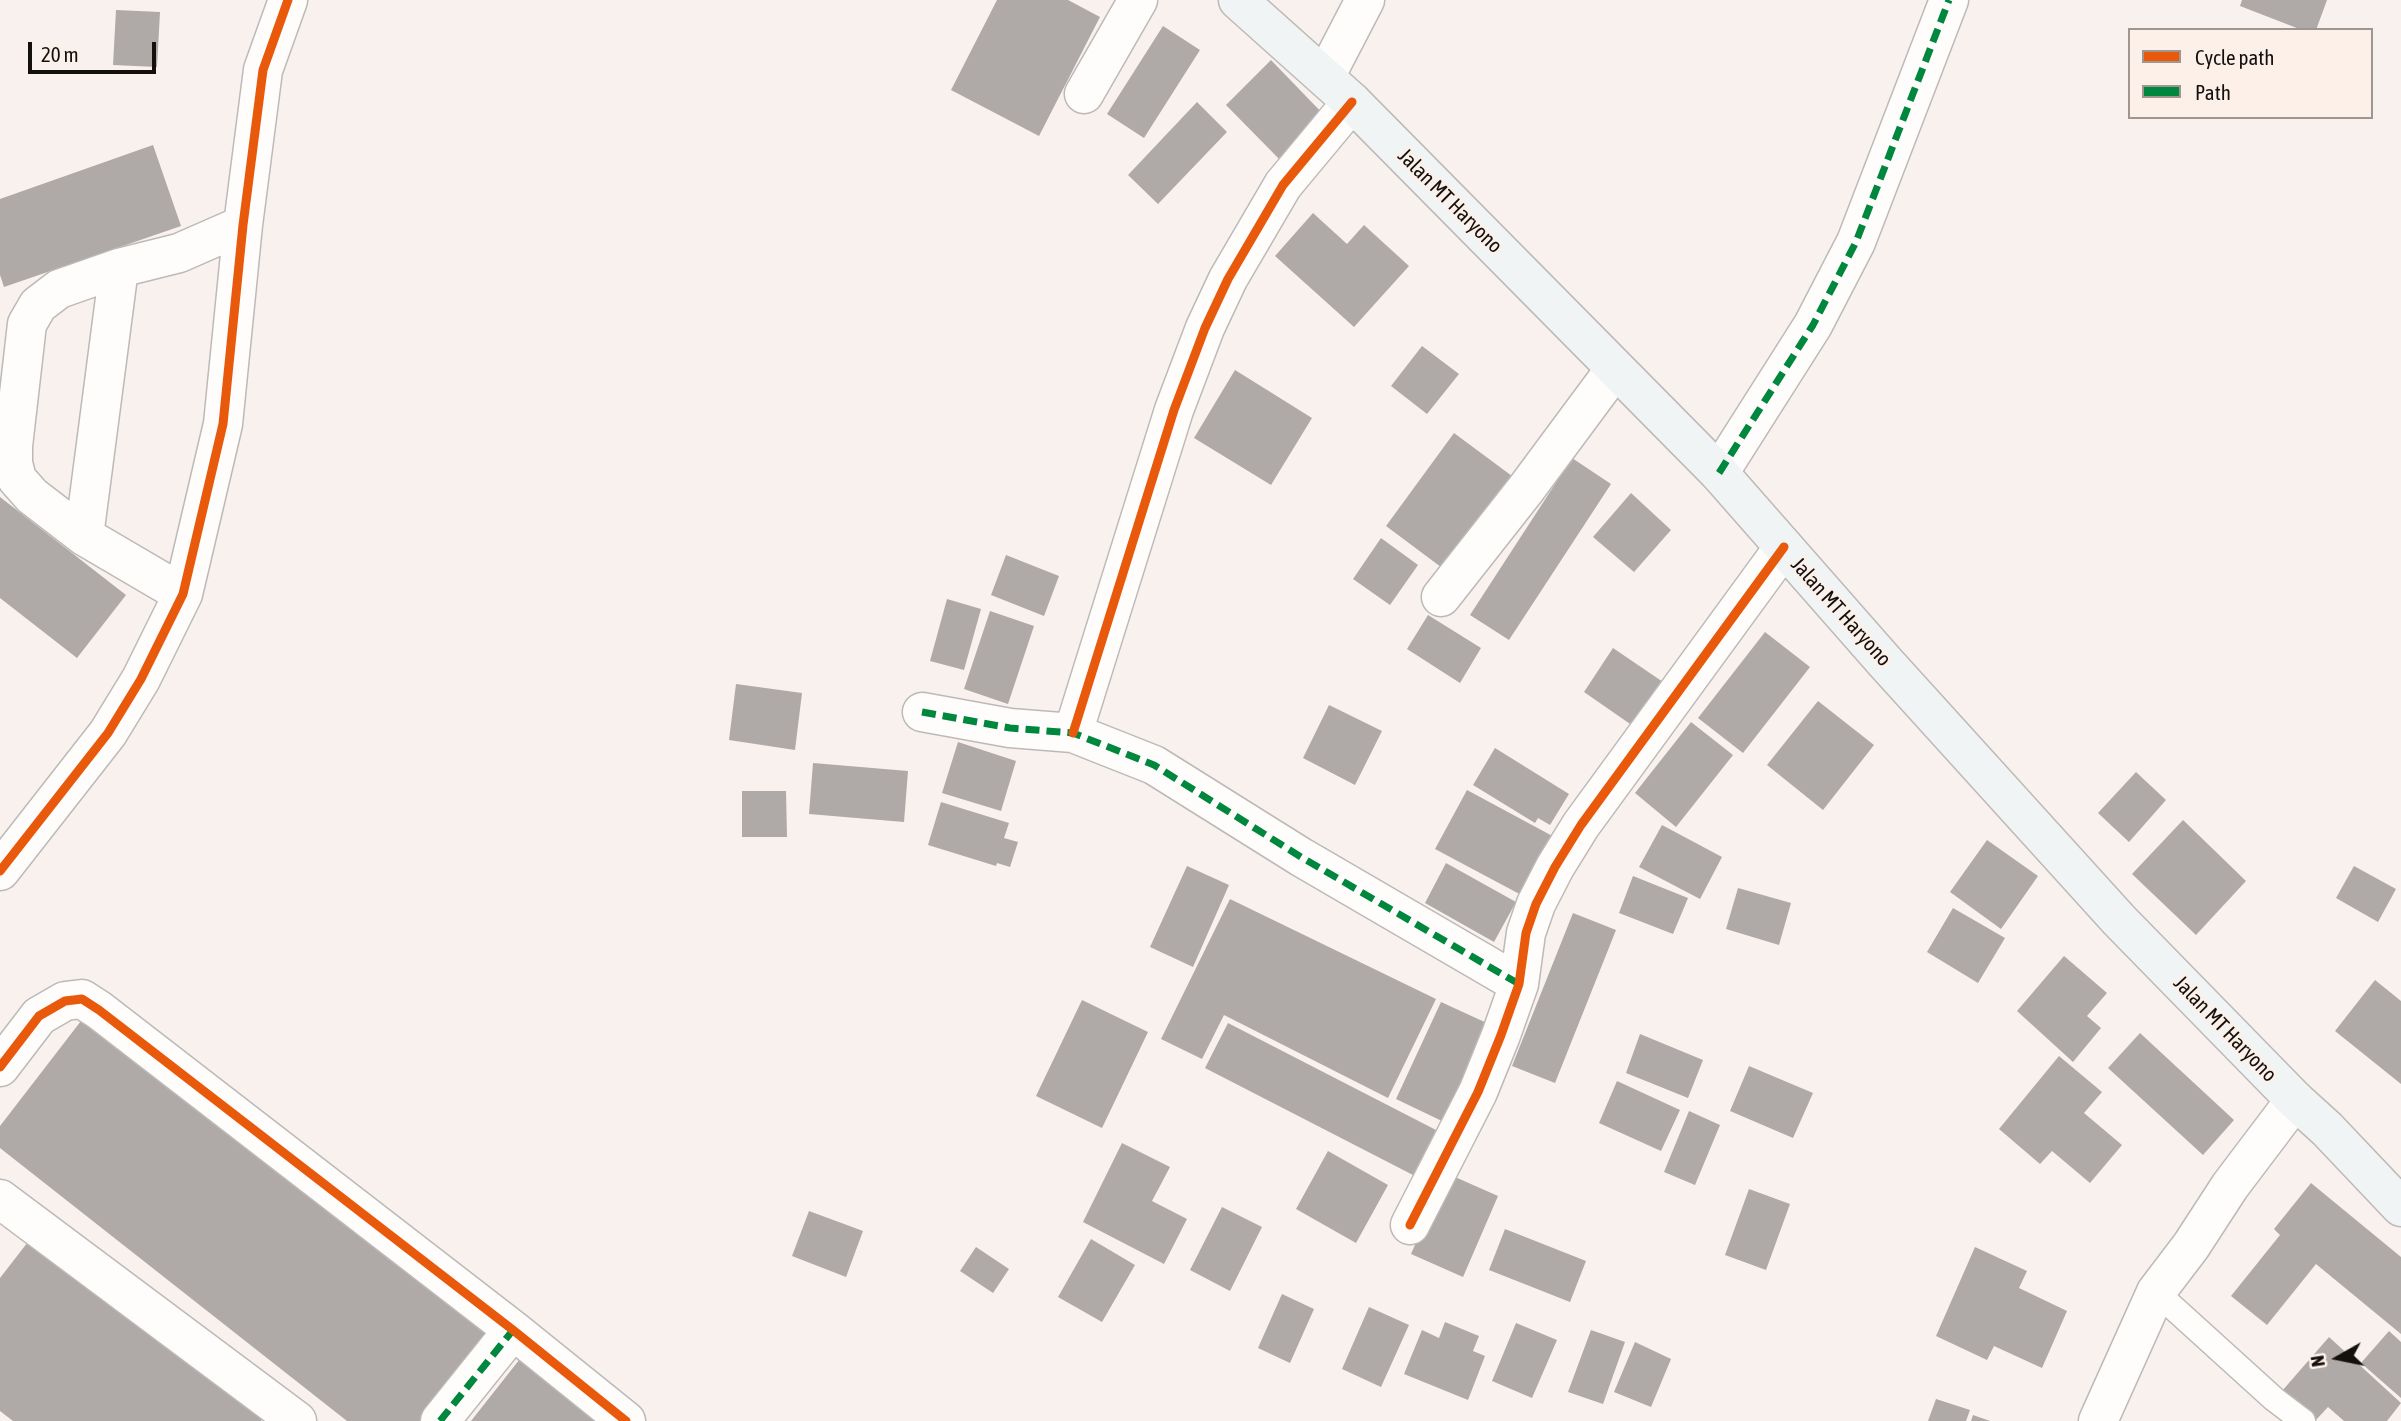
<!DOCTYPE html>
<style>
body{margin:0}
#map{position:relative;width:2401px;height:1421px;overflow:hidden;background:#f8f1ed;font-family:"Asap Condensed",sans-serif}
canvas{display:block}
.legend{position:absolute;left:2128px;top:28px;width:245px;height:91px;box-sizing:border-box;background:#fcf0e9;border:2px solid #9f9691;margin:0;padding:9px 12px;list-style:none;font-size:21px;color:#14100e}
.legend li{display:flex;align-items:center;gap:14px;height:35px}
.legend b{width:35px;border:2px solid #9f9691}
.north{position:absolute;left:2303px;top:1323px;width:70px;height:70px;-webkit-text-stroke:5px #fcf0e9;paint-order:stroke;rotate:261deg;font-size:19px;font-weight:700;line-height:28px;text-align:center;color:#14100e}
.north::after{content:'';display:block;margin:auto;width:24px;height:32px;background:#14100e;clip-path:polygon(50% 0,100% 100%,50% 72%,0 100%)}
.scale{position:absolute;left:28px;top:42px;width:128px;height:32px;box-sizing:border-box;border:4px solid #14100e;border-top:0;padding-left:9px;font-size:21px;line-height:24px;white-space:nowrap;color:#14100e;-webkit-text-stroke:5px #fcf0e9;paint-order:stroke}
</style>
<div id="map">
<canvas width="2401" height="1421"></canvas>
<ul class="legend">
<li><b style="height:9px;background:#e8590c"></b>Cycle path</li>
<li><b style="height:9px;background:#00873e"></b>Path</li>
</ul>
<div class="north">N</div>
<div class="scale">20 m</div>
</div>
<script>
const c = document.querySelector('canvas').getContext('2d');
c.lineJoin = 'round';
function paint(path, color) {
  c.fillStyle = color;
  c.fill(path, 'evenodd');
}
function toPath(rows) {
  const path = new Path2D();
  for (const r of rows) {
    path.moveTo(r[0], r[1]);
    for (let i = 2; i < r.length; i += 2) path.lineTo(r[i], r[i + 1]);
  }
  return path;
}
function stroke(path, color, width, dash) {
  c.strokeStyle = color;
  c.lineWidth = width;
  c.lineCap = dash ? 'butt' : 'round';
  c.setLineDash(dash || []);
  c.stroke(path);
}
function write(font, color, halo, rows, align = 'center') {
  c.font = font + ' "Asap Condensed",sans-serif';
  c.lineWidth = 5;
  c.setLineDash([]);
  c.textBaseline = 'middle';
  c.strokeStyle = halo;
  c.fillStyle = color;
  for (const [text, x, y, turn = 0] of rows) {
    c.save();
    c.translate(x, y);
    c.rotate((+turn || 0) * Math.PI / 180);
    c.textAlign = isNaN(turn) ? turn : align;
    if (halo) c.strokeText(text, 0, 0);
    c.fillText(text, 0, 0);
    c.restore();
  }
}
const building = toPath([
 [997,0,1068,0,1100,17,1039,136,951,90],
 [2242,0,2327,0,2316,30,2302,30,2240,6],
 [116,10,160,12,157,67,113,65],
 [1163,26,1200,50,1144,138,1107,114],
 [1271,60,1327,118,1283,163,1226,105],
 [1197,102,1227,132,1158,204,1128,175],
 [153,145,181,226,4,287,0,275,0,199],
 [1313,213,1347,244,1364,225,1409,266,1354,327,1275,256],
 [1422,346,1459,374,1427,414,1391,386],
 [1235,370,1312,418,1271,485,1194,438],
 [1454,433,1512,476,1445,570,1386,526],
 [1572,458,1611,484,1509,640,1470,615],
 [1631,493,1671,530,1634,572,1593,537],
 [0,497,126,595,77,658,0,598],
 [1381,538,1418,565,1390,605,1353,579],
 [1006,555,1059,576,1044,616,991,595],
 [947,599,981,609,964,670,930,661],
 [990,611,1034,626,1008,704,964,689],
 [1428,615,1481,648,1460,683,1407,649],
 [1765,632,1810,667,1743,753,1698,718],
 [1613,648,1663,682,1633,726,1584,692],
 [736,684,802,693,795,750,729,740],
 [1818,701,1874,745,1823,810,1767,765],
 [1329,705,1382,731,1355,785,1303,758],
 [1691,722,1733,755,1676,827,1635,793],
 [958,742,1016,761,1001,811,942,793],
 [1495,748,1569,794,1550,825,1538,818,1535,823,1473,785],
 [813,763,908,771,904,822,809,814],
 [2136,772,2166,800,2129,842,2098,813],
 [1467,790,1558,839,1527,898,1435,849],
 [742,791,786,791,787,837,742,837],
 [941,802,1009,823,1004,838,1018,842,1010,867,997,863,996,866,928,845],
 [2183,820,2246,881,2196,935,2132,874],
 [1662,825,1722,857,1700,899,1639,867],
 [1987,840,2038,876,2001,929,1950,892],
 [1446,863,1516,902,1494,942,1425,903],
 [1187,866,1229,885,1193,967,1150,947],
 [2354,866,2396,889,2378,922,2336,898],
 [1633,876,1688,898,1673,934,1619,913],
 [1738,888,1791,903,1779,945,1726,929],
 [1230,899,1436,999,1388,1098,1224,1015,1202,1059,1161,1039],
 [1953,908,2005,938,1978,983,1927,952],
 [1573,913,1616,930,1555,1083,1512,1066],
 [2064,956,2107,993,2087,1016,2101,1028,2073,1062,2017,1011],
 [2375,980,2401,1001,2401,1084,2335,1031],
 [1082,1000,1148,1032,1102,1128,1036,1096],
 [1441,1002,1489,1024,1444,1122,1396,1099],
 [91,1008,504,1333,436,1421,347,1421,0,1148,0,1126],
 [1228,1023,1436,1130,1413,1175,1205,1068],
 [2140,1033,2234,1120,2203,1155,2108,1068],
 [1640,1034,1703,1060,1688,1098,1626,1073],
 [2059,1056,2102,1092,2084,1113,2122,1145,2090,1183,2052,1151,2040,1164,1999,1129],
 [1749,1066,1813,1093,1793,1138,1730,1111],
 [1617,1081,1680,1110,1661,1151,1599,1123],
 [1689,1111,1720,1125,1695,1185,1664,1172],
 [1122,1143,1170,1167,1152,1201,1187,1219,1164,1264,1083,1222],
 [1328,1151,1388,1185,1356,1243,1296,1209],
 [1446,1173,1498,1196,1463,1277,1411,1254],
 [2311,1183,2401,1257,2401,1334,2316,1264,2267,1325,2231,1296,2280,1235,2274,1229],
 [1749,1189,1790,1204,1766,1270,1725,1255],
 [1222,1207,1262,1227,1230,1291,1190,1270],
 [809,1211,863,1231,846,1277,792,1256],
 [38,1229,268,1411,261,1421,13,1421,0,1411,0,1278],
 [1505,1229,1586,1261,1570,1302,1489,1270],
 [1091,1239,1135,1265,1102,1322,1058,1297],
 [976,1247,1009,1269,993,1293,960,1271],
 [1975,1247,2027,1271,2019,1288,2067,1311,2042,1368,1994,1346,1987,1360,1936,1336],
 [1282,1294,1314,1309,1290,1363,1258,1348],
 [1369,1307,1409,1325,1381,1387,1342,1369],
 [1445,1322,1479,1336,1473,1351,1485,1356,1468,1400,1404,1374,1422,1330,1439,1338],
 [1516,1323,1557,1340,1532,1398,1492,1381],
 [1591,1330,1625,1342,1603,1404,1568,1392],
 [2389,1331,2401,1342,2401,1398,2361,1363],
 [2329,1337,2401,1403,2387,1421,2344,1421,2328,1407,2315,1421,2282,1391],
 [1635,1342,1671,1359,1651,1407,1614,1392],
 [527,1350,617,1421,471,1421],
 [1936,1399,1970,1410,1966,1421,1928,1421],
 [1973,1415,1990,1421,1971,1421]
]);
const service = toPath([
 [2156,1292,2274,1399,2303,1421]
]);
const minor = toPath([
 [1325,77,1365,0],
 [1084,94,1138,0],
 [1719,473,1813,325,1856,242,1949,0],
 [84,536,119,268],
 [183,594,84,536,32,496,17,479,13,463,13,446,27,324,38,305,59,289,119,268,179,253,243,225],
 [1441,597,1526,489,1615,369],
 [922,712,1010,728,1073,733,1154,765,1301,857,1519,984],
 [1073,733,1174,410,1205,328,1228,279,1283,185,1352,102],
 [0,871,108,733,141,679,183,594,223,424,243,225,263,70,288,0],
 [0,1067,39,1016,65,1001,82,999,99,1010,513,1330,626,1421],
 [0,1199,297,1421],
 [1410,1225,1478,1092,1501,1035,1519,984,1526,933,1536,904,1555,867,1581,825,1784,547],
 [440,1421,513,1330],
 [2098,1421,2156,1292,2191,1246,2230,1186,2295,1100]
]);
const secondary = toPath([
 [1238,0,1352,102,1719,473,1885,662,2119,920,2295,1100,2327,1129,2401,1207]
]);
const quiet = toPath([
 [1719,473,1813,325,1856,242,1949,0],
 [922,712,1010,728,1073,733,1154,765,1301,857,1519,984],
 [440,1421,513,1330]
]);
const cycleway = toPath([
 [1073,733,1174,410,1205,328,1228,279,1283,185,1352,102],
 [0,871,108,733,141,679,183,594,223,424,243,225,263,70,288,0],
 [0,1067,39,1016,65,1001,82,999,99,1010,513,1330,626,1421],
 [1410,1225,1478,1092,1501,1035,1519,984,1526,933,1536,904,1555,867,1581,825,1784,547]
]);
const streetNames = [
 ["Jalan MT Haryono",1450,201,45],
 ["Jalan MT Haryono",1841,612,48],
 ["Jalan MT Haryono",2225,1029,46]
];
paint(building, '#afaaa7');
stroke(service, '#beb9b7', 27);
stroke(minor, '#beb9b7', 41);
stroke(secondary, '#beb9b7', 41);
stroke(service, '#fefdfc', 24);
stroke(minor, '#fefdfc', 38);
stroke(secondary, '#f1f4f5', 38);
stroke(quiet, '#00873e', 7, [14, 7]);
stroke(cycleway, '#e8590c', 9);
write('21px', '#14100e', '#fcf0e9', streetNames);
</script>
